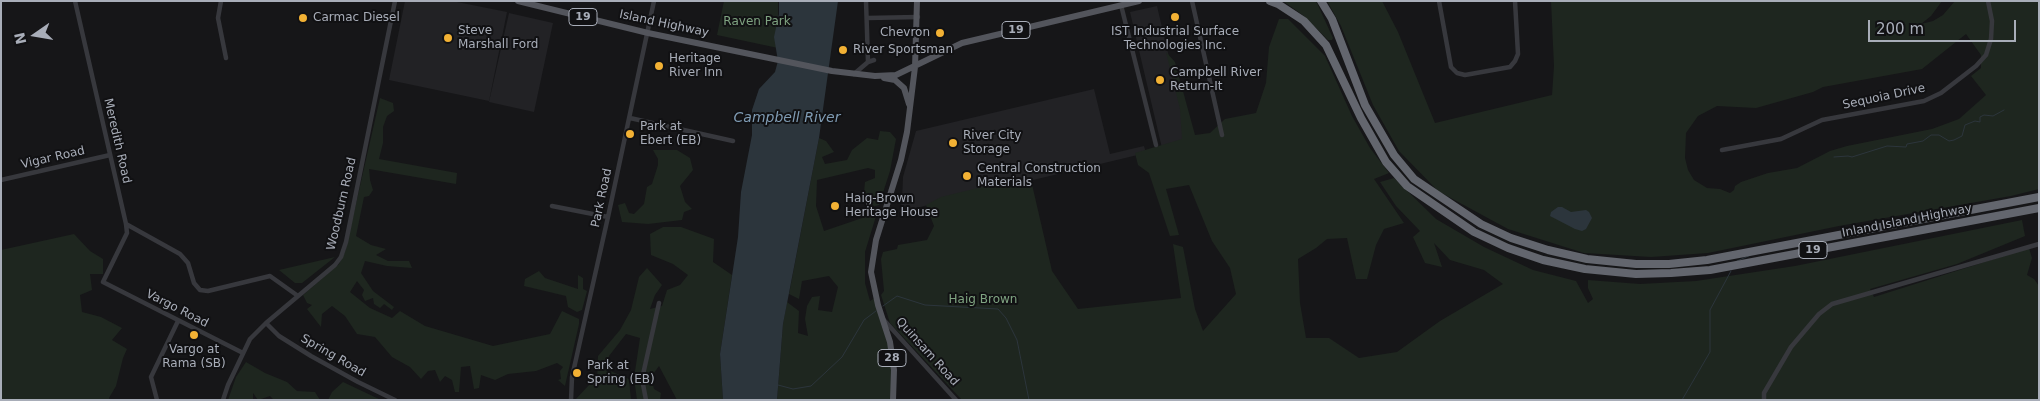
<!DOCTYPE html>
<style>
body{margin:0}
#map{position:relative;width:2040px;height:401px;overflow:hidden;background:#161618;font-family:"DejaVu Sans",sans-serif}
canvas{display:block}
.frame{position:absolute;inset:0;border:2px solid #a8adb8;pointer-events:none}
.north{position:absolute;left:10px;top:10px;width:50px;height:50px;-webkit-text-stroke:4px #111113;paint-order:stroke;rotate:257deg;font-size:14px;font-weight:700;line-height:20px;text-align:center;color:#a8adb8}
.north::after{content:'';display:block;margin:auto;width:18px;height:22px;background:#a8adb8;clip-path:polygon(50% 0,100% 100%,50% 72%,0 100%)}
.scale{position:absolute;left:1868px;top:20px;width:148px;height:22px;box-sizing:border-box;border:2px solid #a8adb8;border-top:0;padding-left:6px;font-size:15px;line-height:18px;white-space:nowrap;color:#a8adb8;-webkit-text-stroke:4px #111113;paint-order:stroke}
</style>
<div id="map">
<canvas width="2040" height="401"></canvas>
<div class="frame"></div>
<div class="north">N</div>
<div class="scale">200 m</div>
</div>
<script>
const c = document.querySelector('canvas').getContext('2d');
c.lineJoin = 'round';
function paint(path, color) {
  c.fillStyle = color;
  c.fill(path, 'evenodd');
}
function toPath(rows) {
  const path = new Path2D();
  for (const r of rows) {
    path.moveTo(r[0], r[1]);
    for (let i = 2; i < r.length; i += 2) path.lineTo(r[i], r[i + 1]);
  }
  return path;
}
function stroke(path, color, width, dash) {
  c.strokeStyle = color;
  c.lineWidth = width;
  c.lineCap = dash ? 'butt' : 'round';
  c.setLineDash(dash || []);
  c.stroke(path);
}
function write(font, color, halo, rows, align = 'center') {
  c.font = font + ' "DejaVu Sans",sans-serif';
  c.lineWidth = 4;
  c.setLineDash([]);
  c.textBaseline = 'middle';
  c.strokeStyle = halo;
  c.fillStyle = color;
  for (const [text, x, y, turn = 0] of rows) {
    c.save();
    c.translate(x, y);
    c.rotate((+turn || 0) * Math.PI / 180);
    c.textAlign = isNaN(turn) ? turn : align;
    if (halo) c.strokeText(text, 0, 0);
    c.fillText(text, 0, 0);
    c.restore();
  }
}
const built = toPath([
 [405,1,452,1,507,12,489,101,389,80],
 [1157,6,1188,138,1162,148,1130,12],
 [509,13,553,23,534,112,489,102],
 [1094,89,1110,154,1144,146,1146,153,899,212,902,202,903,177,916,131]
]);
const green = toPath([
 [724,1,778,1,778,48,717,35],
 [1283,1,1316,1,1333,38,1332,40,1328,40,1304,16],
 [1327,1,1382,1,1398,32,1435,123,1552,95,1554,66,1551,1,1942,1,1931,16,1921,24,1933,21,1943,15,1955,1,2039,1,2039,189,2011,196,1839,226,1708,253,1651,257,1584,253,1508,229,1438,191,1399,151,1373,105,1341,26],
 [1966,34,1981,55,1981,68,1971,76,1986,95,1959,119,1932,129,1847,146,1830,151,1797,168,1768,173,1741,182,1735,186,1734,190,1730,193,1720,189,1707,188,1694,180,1688,170,1685,158,1686,133,1698,116,1717,106,1756,108,1813,92,1823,87,1922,69],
 [1279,19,1288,19,1325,56,1352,116,1370,148,1389,173,1374,179,1404,223,1384,229,1376,245,1367,279,1356,279,1347,238,1327,239,1316,248,1298,259,1300,303,1306,338,1329,338,1359,358,1397,352,1440,321,1503,284,1484,270,1450,260,1434,243,1442,267,1425,263,1413,237,1420,231,1396,206,1380,182,1394,178,1436,219,1484,247,1533,270,1576,281,1588,303,1593,299,1588,288,1588,280,1640,284,1696,281,1795,266,2022,220,2025,236,1957,264,1870,289,1874,297,2029,248,2032,258,2027,275,2034,279,2039,286,2039,400,962,400,890,323,881,295,884,291,881,259,883,252,897,249,898,245,927,240,934,226,926,205,941,197,1011,180,1013,185,1031,180,1052,271,1078,309,1181,298,1173,244,1183,247,1195,309,1203,331,1236,294,1230,268,1212,241,1189,185,1166,189,1179,235,1170,236,1149,173,1138,165,1135,153,1182,139,1180,109,1166,52,1175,62,1195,135,1210,133,1225,119,1256,113,1266,83,1269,47],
 [380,98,393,103,394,111,387,116,383,127,383,143,379,159,457,173,456,184,369,169,370,180,373,190,369,196,364,197,356,236,371,245,386,249,376,255,388,261,409,261,412,268,387,266,365,261,361,273,373,291,394,307,392,310,384,304,380,308,374,304,373,298,365,301,362,295,364,290,357,281,350,292,370,308,392,318,400,311,425,326,493,346,550,334,562,311,579,319,579,324,565,386,558,380,561,379,560,371,563,367,557,363,536,371,508,374,495,380,481,375,479,388,474,389,470,366,461,367,459,392,455,392,452,380,445,376,440,382,435,370,428,371,421,379,410,367,392,357,375,337,357,334,345,316,332,306,322,314,321,327,307,309,312,305,307,303,303,295,339,264,345,252],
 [880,131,890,132,896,139,890,171,879,205,871,207,864,193,865,182,875,178,875,170,868,168,817,180,816,206,824,231,877,213,865,252,865,283,870,301,875,298,889,330,893,398,886,400,777,400,783,324,787,302,799,311,798,333,808,336,805,319,807,306,812,297,820,296,818,310,832,312,838,287,829,276,802,281,799,299,789,294,819,138,826,141,834,152,822,157,825,164,847,160,852,150,867,138,878,140],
 [653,150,677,150,690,158,693,170,680,186,685,202,692,209,684,212,682,220,648,224,622,222,618,205,625,203,629,213,634,214,644,204,647,187,652,184,658,165,658,159],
 [663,227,681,227,714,239,713,262,732,275,720,354,723,400,677,400,659,366,651,377,654,389,661,393,660,400,637,400,634,378,640,338,626,334,609,356,608,370,629,379,631,400,575,400,589,385,597,383,598,356,620,330,631,310,639,277,647,268,662,285,655,295,650,309,662,306,667,290,680,285,688,275,673,264,651,255,650,234],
 [74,234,90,251,103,259,103,274,90,274,92,290,80,295,82,312,101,317,122,328,112,340,127,349,123,358,116,386,109,398,110,400,1,400,1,250],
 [335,257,302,283,295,283,279,270],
 [539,271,545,278,578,289,578,275,583,278,583,289,587,291,582,310,577,312,568,307,566,296,524,286,525,279],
 [246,362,265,373,287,382,297,391,315,392,320,400,274,400,270,396,258,400,253,393,253,400,228,400,236,377],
 [343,382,381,400,328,400,332,392]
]);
const water = toPath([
 [779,1,838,1,819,138,783,324,777,400,723,400,720,354,738,237,741,192,752,135,752,110,759,89,775,72,778,61,774,37,779,14],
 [1558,207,1562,207,1571,212,1586,210,1589,212,1592,218,1586,229,1582,231,1575,229,1550,216,1551,212]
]);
const stream = toPath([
 [1834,157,1848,156,1852,157,1887,146,1906,147,1907,144,1923,141,1931,135,1939,135,1949,141,1954,140,1962,136,1965,125,1975,121,1980,122,1980,117,1984,115,1993,116,2004,110],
 [1881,223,1944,210],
 [1737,261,1751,255],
 [883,306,897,296,925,305,998,309,1006,318,1017,340,1029,400],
 [778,385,793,389,811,386,842,357,864,320,876,311],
 [1682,400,1710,352,1710,310,1731,271]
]);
const street = toPath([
 [75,1,126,224,127,233,103,282,243,353],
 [221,1,218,18,226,58],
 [866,1,868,62],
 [1192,1,1222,135],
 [1439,1,1451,67,1457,73,1465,75,1510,67,1515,61,1518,54,1515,1],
 [1121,5,1156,145],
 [867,18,918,17],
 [854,74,868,62,874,60],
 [630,118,733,141],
 [1722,150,1781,139,1822,120,1924,101,1941,93,1976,66,1986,55,1991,39,1992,21,1988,1],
 [1,180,110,155],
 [552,206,608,217],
 [126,224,180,254,188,263,194,283,200,290,208,291,270,276,298,296],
 [883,319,956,400],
 [266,323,279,336,311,356,358,382,395,400],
 [157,400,151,377,178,321],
 [223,400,228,385,250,339,266,323,335,265,341,257,346,242,395,1],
 [571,400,572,377,608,217,654,1],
 [646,400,642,379,659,303],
 [1764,400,1764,393,1791,347,1819,314,1832,304,2039,244]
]);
const primary = toPath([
 [518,1,648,33,832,71,875,76,896,75,962,43,1139,1],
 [884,78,895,80,904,88,909,104],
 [893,400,894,370,890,342,878,305,871,272,876,240,901,160,907,132,915,67,917,1]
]);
const highway = toPath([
 [1270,1,1278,4,1304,21,1326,45,1361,118,1386,162,1407,186,1474,232,1508,248,1543,260,1585,269,1636,274,1671,273,1710,270,2039,208],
 [1321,1,1332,19,1365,105,1394,155,1414,179,1481,224,1511,238,1548,250,1587,259,1636,264,1669,264,1707,260,2039,197]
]);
const markers = [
 [1175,17,5,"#f2b134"],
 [303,18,5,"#f2b134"],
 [940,33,5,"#f2b134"],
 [448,38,5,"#f2b134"],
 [843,50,5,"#f2b134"],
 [659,66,5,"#f2b134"],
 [1160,80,5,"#f2b134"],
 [630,134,5,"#f2b134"],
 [953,143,5,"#f2b134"],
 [967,176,5,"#f2b134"],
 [835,206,5,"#f2b134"],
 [194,335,5,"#f2b134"],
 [577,373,5,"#f2b134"]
];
const shields = [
 [583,17,28],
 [1016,30,28],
 [1813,250,28],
 [892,358,28]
];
const shieldNames = [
 ["19",583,17],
 ["19",1016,30],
 ["19",1813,250],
 ["28",892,358]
];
const poiNames = [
 ["Carmac Diesel",313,18],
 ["Steve",458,31],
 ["Marshall Ford",458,45],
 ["IST Industrial Surface",1175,32,"center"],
 ["Technologies Inc.",1175,46,"center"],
 ["Chevron",930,33,"right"],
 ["River Sportsman",853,50],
 ["Heritage",669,59],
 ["River Inn",669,73],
 ["Campbell River",1170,73],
 ["Return-It",1170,87],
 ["Park at",640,127],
 ["Ebert (EB)",640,141],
 ["River City",963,136],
 ["Storage",963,150],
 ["Central Construction",977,169],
 ["Materials",977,183],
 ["Haig-Brown",845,199],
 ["Heritage House",845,213],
 ["Vargo at",194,350,"center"],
 ["Rama (SB)",194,364,"center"],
 ["Park at",587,366],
 ["Spring (EB)",587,380]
];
const parkNames = [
 ["Raven Park",757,22],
 ["Haig Brown",983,300]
];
const streetNames = [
 ["Island Highway",664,24,12],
 ["Sequoia Drive",1884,97,-12],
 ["Meredith Road",117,141,77],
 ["Vigar Road",53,158,-13],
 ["Park Road",602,198,-78],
 ["Woodburn Road",342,204,-77],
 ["Inland Island Highway",1907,221,-11],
 ["Vargo Road",177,309,27],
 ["Quinsam Road",927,352,48],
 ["Spring Road",333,356,30]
];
const waterNames = [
 ["Campbell River",787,118]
];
paint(built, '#222225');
paint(green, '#1e261f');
paint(water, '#2c353c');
stroke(stream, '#2c353c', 1);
stroke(street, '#37383d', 4.5);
stroke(primary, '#53555c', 6);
stroke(highway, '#63666e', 8);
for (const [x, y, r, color] of markers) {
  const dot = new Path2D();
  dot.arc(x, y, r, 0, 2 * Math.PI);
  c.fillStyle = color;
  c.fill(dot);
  stroke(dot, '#111113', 2);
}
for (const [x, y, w] of shields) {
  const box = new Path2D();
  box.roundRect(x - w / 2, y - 8.5, w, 17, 4);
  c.fillStyle = '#111113';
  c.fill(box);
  stroke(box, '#a8adb8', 1);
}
write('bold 11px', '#a8adb8', null, shieldNames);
write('12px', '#a8adb8', '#111113', poiNames, 'left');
write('12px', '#7fa381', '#111113', parkNames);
write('12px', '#a8adb8', '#111113', streetNames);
write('italic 14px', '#7f9bb3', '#111113', waterNames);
</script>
